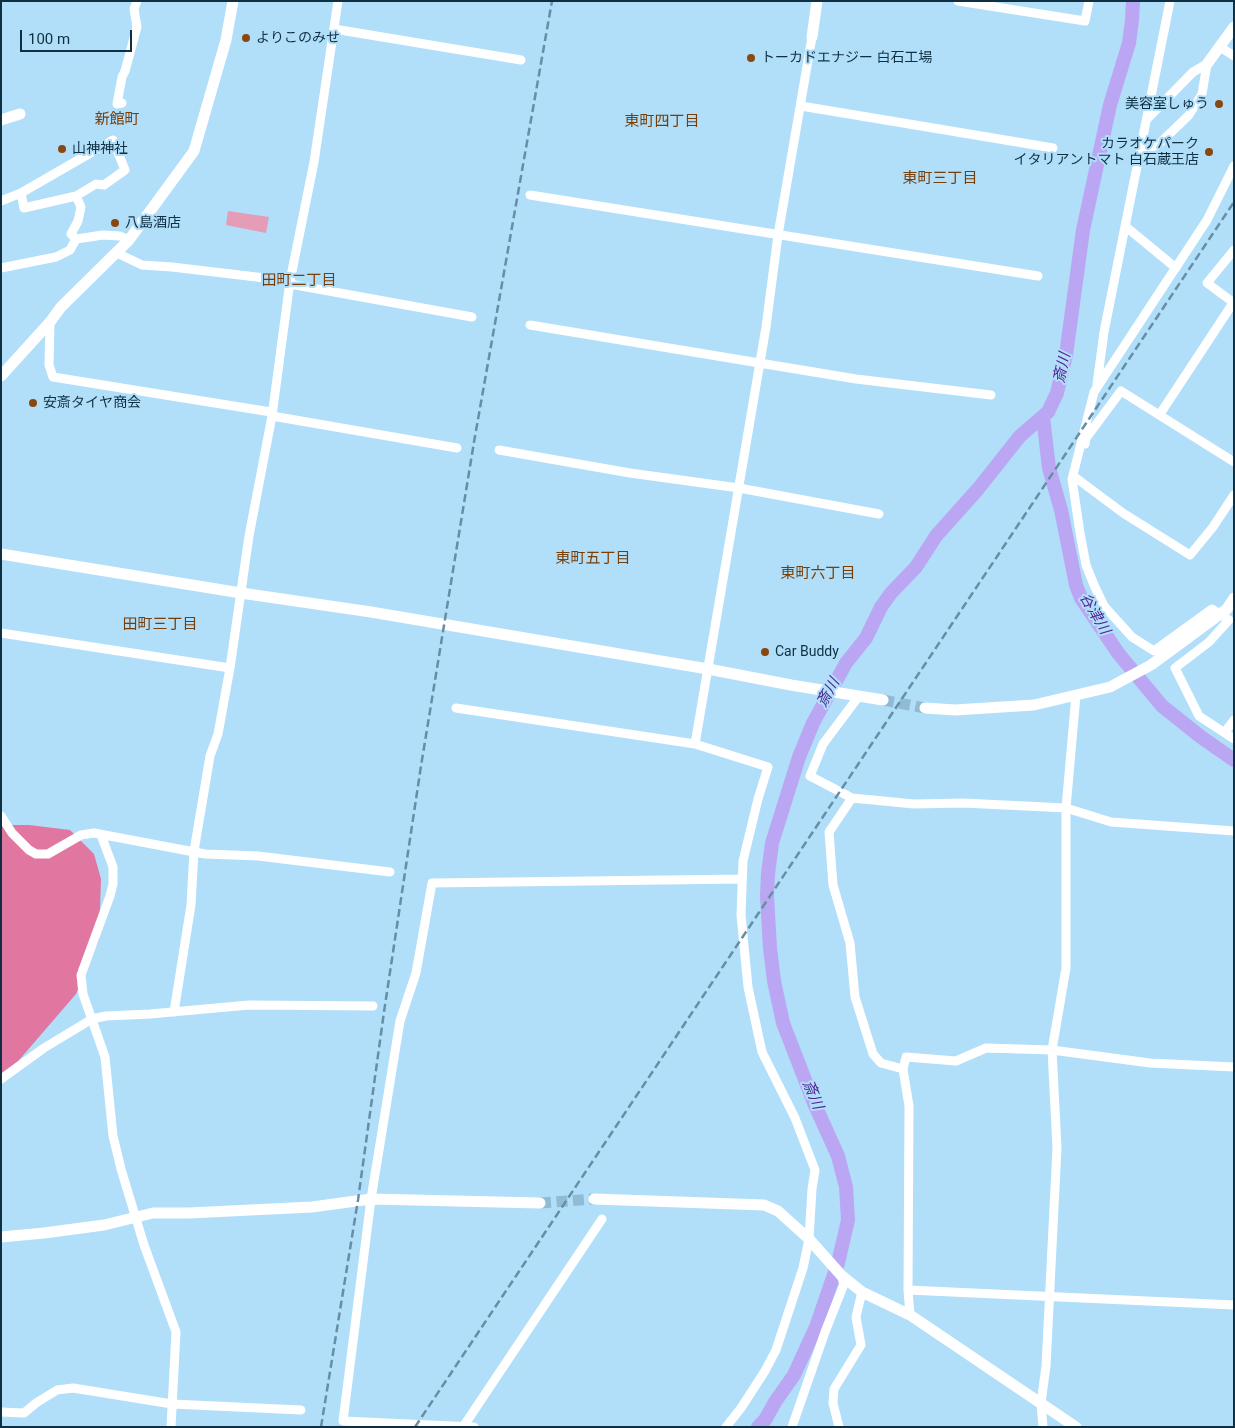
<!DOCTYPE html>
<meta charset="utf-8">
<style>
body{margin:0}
#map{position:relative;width:1235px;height:1428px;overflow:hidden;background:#b1def9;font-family:Roboto,sans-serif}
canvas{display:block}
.frame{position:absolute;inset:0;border:2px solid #0f3042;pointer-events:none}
.scale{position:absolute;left:20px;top:30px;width:112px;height:22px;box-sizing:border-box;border:2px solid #0f3042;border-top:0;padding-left:6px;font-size:15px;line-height:18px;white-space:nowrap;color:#0f3042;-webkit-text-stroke:4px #b1def9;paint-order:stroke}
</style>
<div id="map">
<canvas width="1235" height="1428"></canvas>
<div class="frame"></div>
<div class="scale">100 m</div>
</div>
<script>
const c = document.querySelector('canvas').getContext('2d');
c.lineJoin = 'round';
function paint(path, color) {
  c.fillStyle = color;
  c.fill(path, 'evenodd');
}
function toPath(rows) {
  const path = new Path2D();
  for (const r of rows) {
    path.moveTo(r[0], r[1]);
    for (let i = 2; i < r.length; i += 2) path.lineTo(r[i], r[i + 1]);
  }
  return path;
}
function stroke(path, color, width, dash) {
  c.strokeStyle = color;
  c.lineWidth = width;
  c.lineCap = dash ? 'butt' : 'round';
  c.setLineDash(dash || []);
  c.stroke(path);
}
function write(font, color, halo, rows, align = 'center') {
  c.font = font + ' Roboto,"Noto Sans JP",sans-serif';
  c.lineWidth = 4;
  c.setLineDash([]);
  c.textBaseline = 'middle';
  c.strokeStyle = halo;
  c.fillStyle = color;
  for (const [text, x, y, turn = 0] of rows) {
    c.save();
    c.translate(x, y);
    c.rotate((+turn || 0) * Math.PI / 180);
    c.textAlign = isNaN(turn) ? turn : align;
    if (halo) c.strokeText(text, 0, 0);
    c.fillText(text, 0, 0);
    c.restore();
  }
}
const green = toPath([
 [228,211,269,217,266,233,226,225]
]);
const forest = toPath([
 [1,825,29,825,70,830,94,854,101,879,99,939,76,994,1,1081]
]);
const river = toPath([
 [1043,417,1049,468,1061,510,1076,585,1081,598,1118,653,1162,706,1201,737,1234,760],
 [758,1427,765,1420,775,1402,794,1375,816,1327,838,1263,848,1220,846,1187,838,1156,814,1103,783,1023,774,981,770,948,767,896,768,874,772,843,799,757,813,723,846,663,866,638,881,607,891,593,916,567,936,536,978,489,1020,436,1048,412,1057,393,1066,355,1083,230,1110,105,1129,43,1132,20,1133,1]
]);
const secondaryTunnel = toPath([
 [883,700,925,708],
 [540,1203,594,1199]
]);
const street = toPath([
 [958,1,1085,21,1089,1],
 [334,29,521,60],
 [1220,47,1234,56],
 [122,103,117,104,122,77,125,71,137,27,134,9,137,1],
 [801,106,1053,148],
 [1147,119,1193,72,1207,64],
 [1141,153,1160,143,1189,115,1202,94,1207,64],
 [1234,166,1207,220,1094,392,1072,479,1080,533,1086,565,1094,585,1104,606,1132,637,1154,651,1212,609,1229,620,1209,642,1175,668,1199,716,1234,739],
 [21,193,24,208,76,196,81,207,78,221,71,234,76,239],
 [530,195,1038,276],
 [1,201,21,193,113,140,125,170,104,185,96,184,76,196],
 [1125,226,1176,268],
 [76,239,103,235,120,236,129,240],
 [1234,250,1207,283,1234,303],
 [117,253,142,265,172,267,290,281],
 [1,268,56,257,70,250,76,239],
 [290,284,472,317],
 [50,322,49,365,53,377,271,412],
 [530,325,856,379,991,395],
 [1097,384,1104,332,1170,1],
 [1160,414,1233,303],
 [272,416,457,448],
 [1085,444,1086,438,1121,391,1234,462],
 [499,450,630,473,739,488,879,514],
 [1072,479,1076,478,1123,513,1190,555,1213,527,1234,495],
 [1,633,230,668],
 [859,696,823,744,810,776,852,798,914,804,963,803,1066,808,1111,822,1234,831],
 [456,708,695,744,768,767,758,799,743,861,741,915,748,987,762,1052,795,1118,815,1170,812,1189,809,1239,803,1268,776,1350,765,1371,741,1408,726,1427],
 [1225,732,1234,720],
 [695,744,766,327,778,235,812,37],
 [852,798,829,832,833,885,850,943,855,997,873,1054,881,1063,903,1069],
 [1,816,12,833,29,850,36,854,48,854,81,835,94,833,205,854,258,856,390,872],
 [101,835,113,867,113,884,110,896,81,975,83,994,105,1057,113,1136,121,1169,144,1245,176,1332,171,1427],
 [174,1012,191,905,194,851,210,756,218,734,230,668,249,536,272,416,290,281,314,162,338,1],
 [1,1079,44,1048,92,1019,106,1016,150,1014,249,1005,373,1006],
 [908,1290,1234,1305],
 [910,1315,908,1290,909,1106,903,1069,906,1057,956,1061,986,1048,1052,1050,1150,1063,1234,1067],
 [1,1412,24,1413,36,1403,57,1390,73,1388,172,1404,301,1410],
 [463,1427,602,1219],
 [474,1427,343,1421,371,1199,400,1021,416,973,432,883,741,879],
 [792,1427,825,1332,844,1284,841,1275],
 [839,1427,833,1403,834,1389,861,1345,856,1317,862,1292],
 [1043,1427,1041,1403,1046,1366,1057,1148,1052,1050,1066,968,1066,808,1076,695]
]);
const secondary = toPath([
 [812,37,817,1],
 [1207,64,1234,27],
 [1,120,20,114],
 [1,376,50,322,61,307,129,240,194,151,226,40,233,1],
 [1,554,241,593,371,612,708,669,791,685,883,700],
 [925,708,955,710,1034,705,1110,687,1151,665,1227,609,1234,598],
 [594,1199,764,1205,778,1211,809,1239,841,1275,862,1292,910,1315,1076,1427],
 [1,1237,44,1233,104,1225,153,1213,189,1213,312,1207,371,1199,540,1203]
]);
const rail = toPath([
 [321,1427,358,1200,384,1012,421,766,474,442,552,1],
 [415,1427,1234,202]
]);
const markers = [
 [246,38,5,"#88480f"],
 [751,58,5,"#88480f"],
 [1219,104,5,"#88480f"],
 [62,149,5,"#88480f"],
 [1209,152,5,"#88480f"],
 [115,223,5,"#88480f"],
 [33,403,5,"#88480f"],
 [765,652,5,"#88480f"]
];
const poiNames = [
 ["よりこのみせ",256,38],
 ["トーカドエナジー 白石工場",761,58],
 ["美容室しゅう",1209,104,"right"],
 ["カラオケパーク",1199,144,"right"],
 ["イタリアントマト 白石蔵王店",1199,160,"right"],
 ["山神神社",72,149],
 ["八島酒店",125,223],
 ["安斎タイヤ商会",43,403],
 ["Car Buddy",775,652]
];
const neighbourhoodNames = [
 ["新館町",117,120],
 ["東町四丁目",662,122],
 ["東町三丁目",940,179],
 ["田町二丁目",299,281],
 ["東町五丁目",593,559],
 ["東町六丁目",818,574],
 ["田町三丁目",160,625]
];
const waterNames = [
 ["斎川",1063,368,-78],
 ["谷津川",1094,614,60],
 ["斎川",829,693,-61],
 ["斎川",812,1095,67]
];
paint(green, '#e59cb7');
paint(forest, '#e176a1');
stroke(river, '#bba6f4', 14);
stroke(secondaryTunnel, '#91bbd4', 11, [11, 5.5]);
stroke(street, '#fff', 9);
stroke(secondary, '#fff', 11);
stroke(rail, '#668ea5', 2.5, [8, 4]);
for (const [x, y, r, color] of markers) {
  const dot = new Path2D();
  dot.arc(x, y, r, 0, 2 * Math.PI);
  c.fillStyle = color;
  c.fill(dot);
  stroke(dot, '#b1def9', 2);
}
write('14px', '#0f3042', '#b1def9', poiNames, 'left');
write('15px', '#773e08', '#b1def9', neighbourhoodNames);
write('italic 15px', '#522595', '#b1def9', waterNames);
</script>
